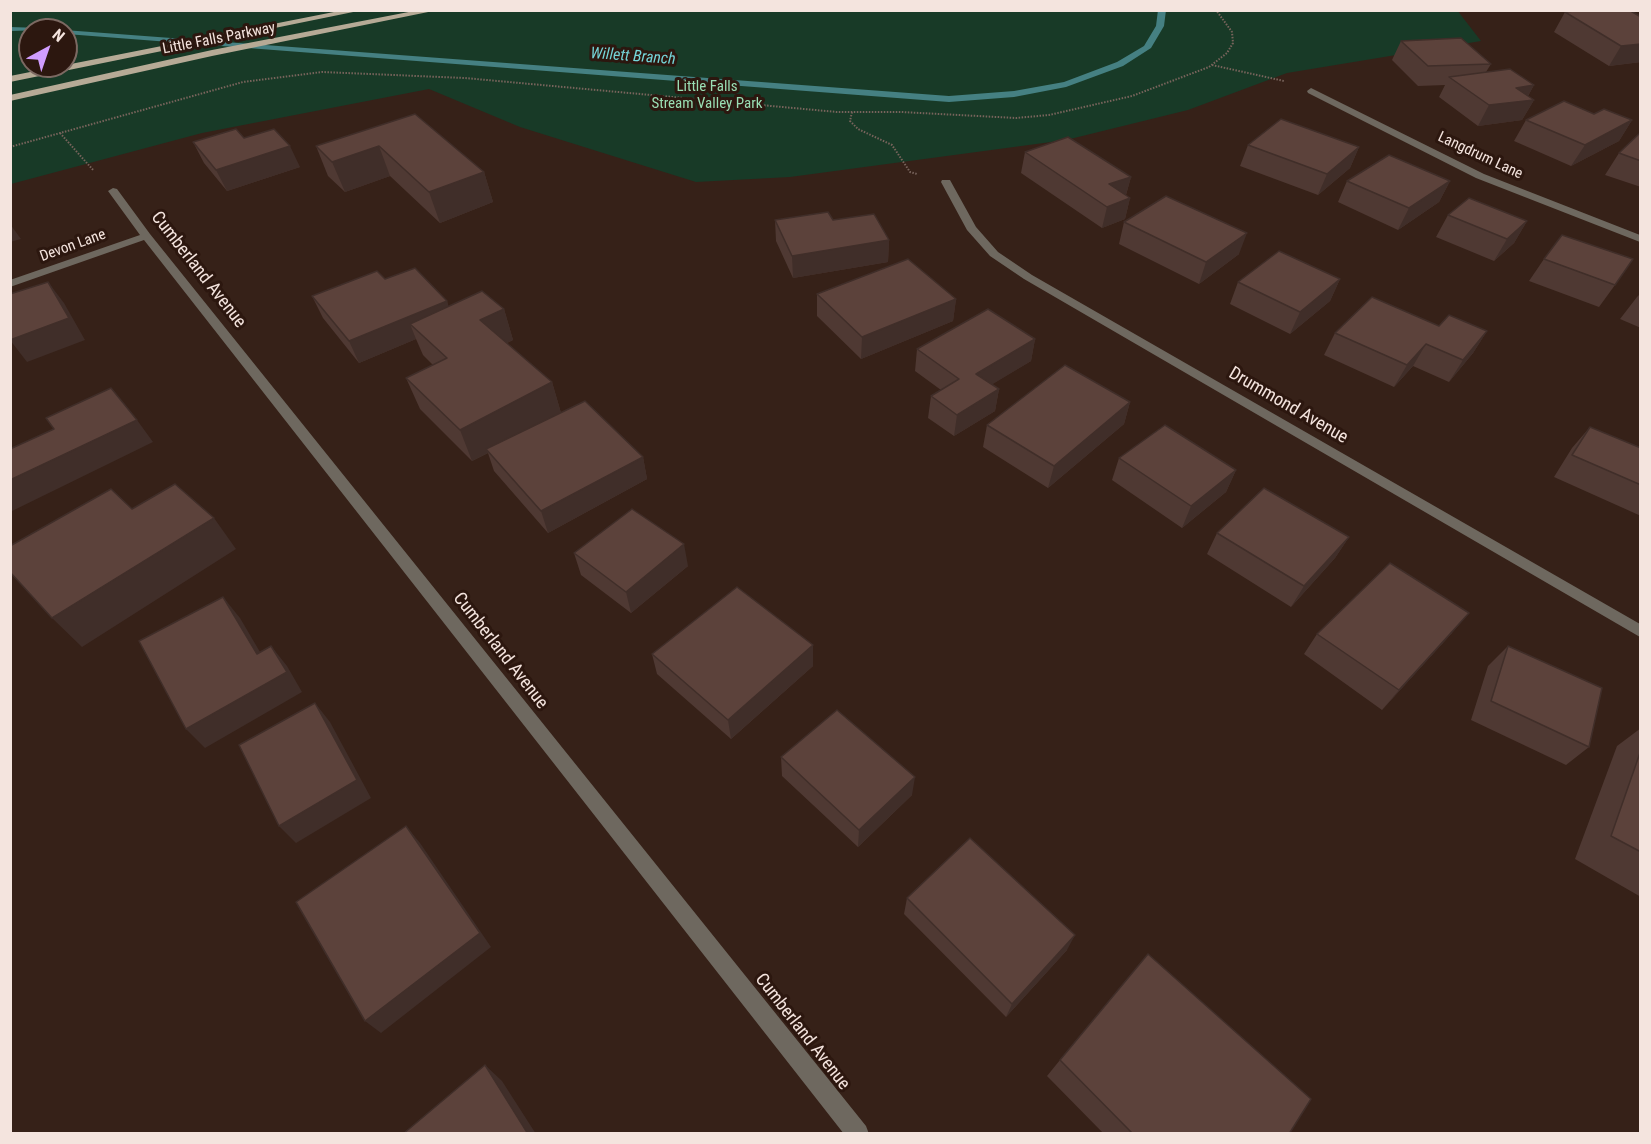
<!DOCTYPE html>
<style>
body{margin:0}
#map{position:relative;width:1651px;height:1144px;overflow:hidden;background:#362118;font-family:"Roboto Condensed",sans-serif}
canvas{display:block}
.frame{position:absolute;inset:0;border:12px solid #f4e4de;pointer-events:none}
.north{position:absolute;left:18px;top:18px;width:60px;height:60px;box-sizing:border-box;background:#2c170f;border:2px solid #7c6962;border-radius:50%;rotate:40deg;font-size:16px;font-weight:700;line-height:24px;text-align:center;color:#f4e4de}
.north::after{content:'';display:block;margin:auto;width:21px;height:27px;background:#d09dfe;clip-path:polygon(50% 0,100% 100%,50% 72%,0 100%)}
</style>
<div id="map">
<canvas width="1651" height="1144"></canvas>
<div class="frame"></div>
<div class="north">N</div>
</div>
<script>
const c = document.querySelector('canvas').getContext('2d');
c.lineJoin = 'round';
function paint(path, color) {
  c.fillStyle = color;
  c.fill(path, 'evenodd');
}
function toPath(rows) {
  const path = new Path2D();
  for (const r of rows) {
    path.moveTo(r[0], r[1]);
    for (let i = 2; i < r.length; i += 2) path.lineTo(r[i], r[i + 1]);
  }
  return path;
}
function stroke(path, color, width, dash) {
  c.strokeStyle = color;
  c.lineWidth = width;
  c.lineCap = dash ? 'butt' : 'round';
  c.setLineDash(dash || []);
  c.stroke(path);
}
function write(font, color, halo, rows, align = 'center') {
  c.font = font + ' "Roboto Condensed",sans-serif';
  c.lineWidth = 6;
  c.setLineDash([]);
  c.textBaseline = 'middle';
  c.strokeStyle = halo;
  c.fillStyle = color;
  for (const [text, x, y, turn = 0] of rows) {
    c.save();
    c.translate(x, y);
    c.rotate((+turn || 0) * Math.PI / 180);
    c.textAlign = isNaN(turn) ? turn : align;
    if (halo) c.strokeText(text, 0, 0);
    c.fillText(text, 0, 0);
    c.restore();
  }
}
const green = toPath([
 [1457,10,1481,41,1287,73,1188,110,1066,140,790,177,696,182,520,127,429,89,202,133,11,184,11,11],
 [30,30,66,30,66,66,30,66]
]);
const stream = toPath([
 [1158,10,1166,10,1164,26,1151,48,1123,66,1066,87,1014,97,949,102,66,34,64,30,949,96,1014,91,1064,82,1117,62,1144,46,1156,26,1158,10],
 [10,27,41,28,45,30,10,31,10,27]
]);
const path = toPath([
 [1212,65,1284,81],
 [852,112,850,121,858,129,892,145,910,172,917,174],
 [60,133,94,171],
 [10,147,243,82,322,72,465,78,837,112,901,112,1016,118,1049,115,1132,96,1209,67,1227,53,1233,43,1232,32,1216,10]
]);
const minor = toPath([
 [1311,88,1484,174,1640,235,1640,242,1476,178,1308,93,1307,91,1311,88],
 [942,180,950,180,976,227,998,252,1032,275,1640,624,1640,637,1024,279,990,256,967,230,941,182,942,180],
 [113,188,117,189,150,234,866,1126,869,1134,844,1134,144,240,10,287,10,280,140,235,108,191,113,188]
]);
const major = toPath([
 [344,10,363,10,10,82,10,76,344,10],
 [419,10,438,10,212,56,10,101,10,95,212,50,419,10]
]);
const wall = toPath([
 [1577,10,1629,10,1641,17,1641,62,1609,66,1554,32,1565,12,1581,11],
 [1401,41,1491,64,1486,72,1534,85,1528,96,1534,100,1522,120,1478,126,1439,97,1445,85,1418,86,1392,60],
 [415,114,484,172,493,202,440,223,390,176,345,192,328,176,316,146],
 [1526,120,1632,120,1619,141,1571,166,1514,141],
 [1641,132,1641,187,1605,175,1619,153],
 [244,138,300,167,227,191,204,163,193,142],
 [1248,145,1359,147,1350,168,1318,195,1240,166],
 [1025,152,1131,177,1126,195,1130,198,1125,219,1102,228,1021,173],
 [1347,181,1450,181,1439,202,1398,230,1338,202],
 [1448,215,1527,221,1514,243,1494,261,1436,237],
 [775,220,833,220,889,240,888,262,793,278,776,241],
 [1124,222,1239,254,1199,284,1119,244],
 [1544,259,1615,285,1599,307,1529,281],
 [385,279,447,301,448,306,504,309,513,340,507,343,552,382,561,413,643,457,647,479,548,533,494,471,488,453,472,461,420,409,406,378,433,365,423,355,416,339,359,363,323,318,312,296],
 [1340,279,1330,301,1290,334,1230,304,1238,282],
 [1641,293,1641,328,1620,319,1637,297],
 [817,294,956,299,953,321,861,359,817,316],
 [1439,326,1487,331,1473,353,1449,382,1413,366,1394,387,1324,355,1335,333],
 [1035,339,1031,361,992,384,999,389,995,411,954,436,928,418,931,396,941,390,915,371,917,349],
 [1130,402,1124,424,1048,488,983,447,987,425],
 [1590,427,1639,447,1641,446,1641,516,1554,477,1572,448],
 [1119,458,1236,470,1226,492,1182,528,1112,480],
 [1217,533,1349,537,1335,558,1291,607,1207,554],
 [574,553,688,566,631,613,581,575],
 [1452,633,1382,710,1304,654,1317,634],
 [1508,646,1589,747,1566,765,1471,720,1488,666],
 [652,654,813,666,731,739,657,674],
 [1641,728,1641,897,1575,859,1617,746],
 [781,757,912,795,858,847,782,776],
 [907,898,1067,950,1006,1017,904,914],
 [1060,1060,1289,1134,1104,1134,1047,1076]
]);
const shadedWall = toPath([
 [1641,44,1641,62,1609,66,1621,46],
 [1534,85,1525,101,1534,100,1522,120,1478,126,1489,105,1516,88],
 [1632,120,1619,141,1571,166,1585,145],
 [290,146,300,167,227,191,216,170],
 [379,146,390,176,345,192,332,162],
 [1359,147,1350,168,1318,195,1327,174],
 [484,172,493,202,440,223,429,192],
 [1131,177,1125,198,1104,206,1109,184],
 [1450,181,1439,202,1398,230,1409,208],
 [1130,198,1125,219,1102,228,1107,207],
 [1527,221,1514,243,1494,261,1507,239],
 [10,224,21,239,10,242],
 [1247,233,1239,254,1199,284,1206,262],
 [889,240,888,262,793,278,792,256],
 [1340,279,1330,301,1290,334,1300,312],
 [48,282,64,303,85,340,27,362,10,340],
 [956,299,953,321,861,359,862,337],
 [447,301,454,323,410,324,416,339,359,363,349,341],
 [504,309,513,340,490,351,480,320],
 [1487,331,1473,353,1449,382,1463,360],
 [1035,339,1031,361,973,396,976,374],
 [1426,344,1413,366,1394,387,1407,365],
 [552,382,561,413,486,449,488,453,472,461,460,430],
 [999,389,995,411,954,436,957,415],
 [1130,402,1124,424,1048,488,1054,466],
 [137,420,153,442,10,512,10,480],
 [643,457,647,479,548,533,541,511],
 [1236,470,1226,492,1182,528,1191,506],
 [214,518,236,549,82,647,52,618],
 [1349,537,1335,558,1291,607,1304,586],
 [684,544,688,566,631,613,626,592],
 [223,597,240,618,273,674,257,654],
 [1469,613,1452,633,1382,710,1399,690],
 [813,645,813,666,731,739,728,720],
 [271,646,287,666,302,692,205,748,186,729],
 [315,703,330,722,371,798,296,843,279,826],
 [915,777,912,795,858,847,859,830],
 [406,826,420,843,491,947,381,1033,365,1021],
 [1075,935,1067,950,1006,1017,1012,1004],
 [485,1065,502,1081,536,1134,528,1134]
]);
const building = toPath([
 [1584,10,1629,10,1641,17,1641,44,1621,46,1565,12,1584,10],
 [1461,38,1491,64,1428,66,1401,41,1461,38],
 [1510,69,1534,85,1516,88,1534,100,1489,105,1449,77,1510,69],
 [1564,101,1594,114,1604,109,1632,120,1585,145,1526,120,1564,101],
 [415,114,484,172,429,192,379,146,332,162,316,146,415,114],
 [1281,119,1359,147,1327,174,1248,145,1281,119],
 [236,129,244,138,274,129,290,146,216,170,193,142,236,129],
 [1641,132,1641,161,1619,153,1641,132],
 [1068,137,1131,177,1109,184,1130,198,1107,207,1025,152,1068,137],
 [1389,155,1450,181,1409,208,1347,181,1389,155],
 [1166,196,1247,233,1206,262,1124,222,1166,196],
 [1469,198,1527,221,1507,239,1448,215,1469,198],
 [828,212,833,220,874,214,889,240,792,256,775,220,828,212],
 [1562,235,1633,259,1615,285,1544,259,1562,235],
 [1279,251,1340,279,1300,312,1238,282,1279,251],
 [908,259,956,299,862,337,817,294,908,259],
 [415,268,447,301,349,341,312,296,377,271,385,279,415,268],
 [48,282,69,318,10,340,10,294,48,282],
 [482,291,504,309,480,320,552,382,460,430,406,378,447,358,410,324,482,291],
 [1372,297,1439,326,1449,315,1487,331,1463,360,1426,344,1407,365,1335,333,1372,297],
 [988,309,1035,339,976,374,999,389,957,415,931,396,959,379,917,349,988,309],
 [1065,365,1130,402,1054,466,987,425,1065,365],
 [111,388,137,420,10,480,10,449,54,429,46,418,111,388],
 [585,401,643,457,541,511,486,449,585,401],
 [1165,425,1236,470,1191,506,1119,458,1165,425],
 [1590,427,1641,448,1641,485,1572,455,1590,427],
 [175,484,214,518,52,618,10,572,10,546,111,489,132,509,175,484],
 [1264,488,1349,537,1304,586,1217,533,1264,488],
 [632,509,684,544,626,592,574,553,632,509],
 [1390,563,1469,613,1399,690,1317,634,1390,563],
 [737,587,813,645,728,720,652,654,737,587],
 [223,597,257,654,271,646,287,672,186,729,139,641,223,597],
 [1508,646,1602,688,1589,747,1491,701,1508,646],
 [315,703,357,780,279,826,239,745,315,703],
 [837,710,915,777,859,830,781,757,837,710],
 [1641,750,1641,852,1611,836,1641,750],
 [406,826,480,933,365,1021,296,902,406,826],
 [970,838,1075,935,1012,1004,907,898,970,838],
 [1148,954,1311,1099,1289,1134,1133,1134,1060,1060,1148,954],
 [485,1065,528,1134,403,1134,485,1065]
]);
const farStreetnames = [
 ["Little Falls Parkway",219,39,-11],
 ["Langdrum Lane",1480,156,25],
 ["Devon Lane",73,246,-20]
];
const farParknames = [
 ["Little Falls",707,87],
 ["Stream Valley Park",707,104]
];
const farWaternames = [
 ["Willett Branch",633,57,4]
];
const streetNames = [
 ["Cumberland Avenue",198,270,52],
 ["Drummond Avenue",1288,406,30],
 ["Cumberland Avenue",500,651,52],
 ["Cumberland Avenue",802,1032,52]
];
paint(green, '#183a27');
paint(stream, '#458082');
stroke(path, '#78645c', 2, [1.5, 1.5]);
paint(minor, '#6e685f');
paint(major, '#b6aa96');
paint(wall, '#4f3933');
paint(shadedWall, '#402e29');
paint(building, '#5c423b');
stroke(building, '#402e29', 1.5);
write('15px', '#f4e4de', '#2c170f', farStreetnames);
write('15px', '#99deb4', '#2c170f', farParknames);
write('italic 16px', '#75d6d9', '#2c170f', farWaternames);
write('18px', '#f4e4de', '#2c170f', streetNames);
</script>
